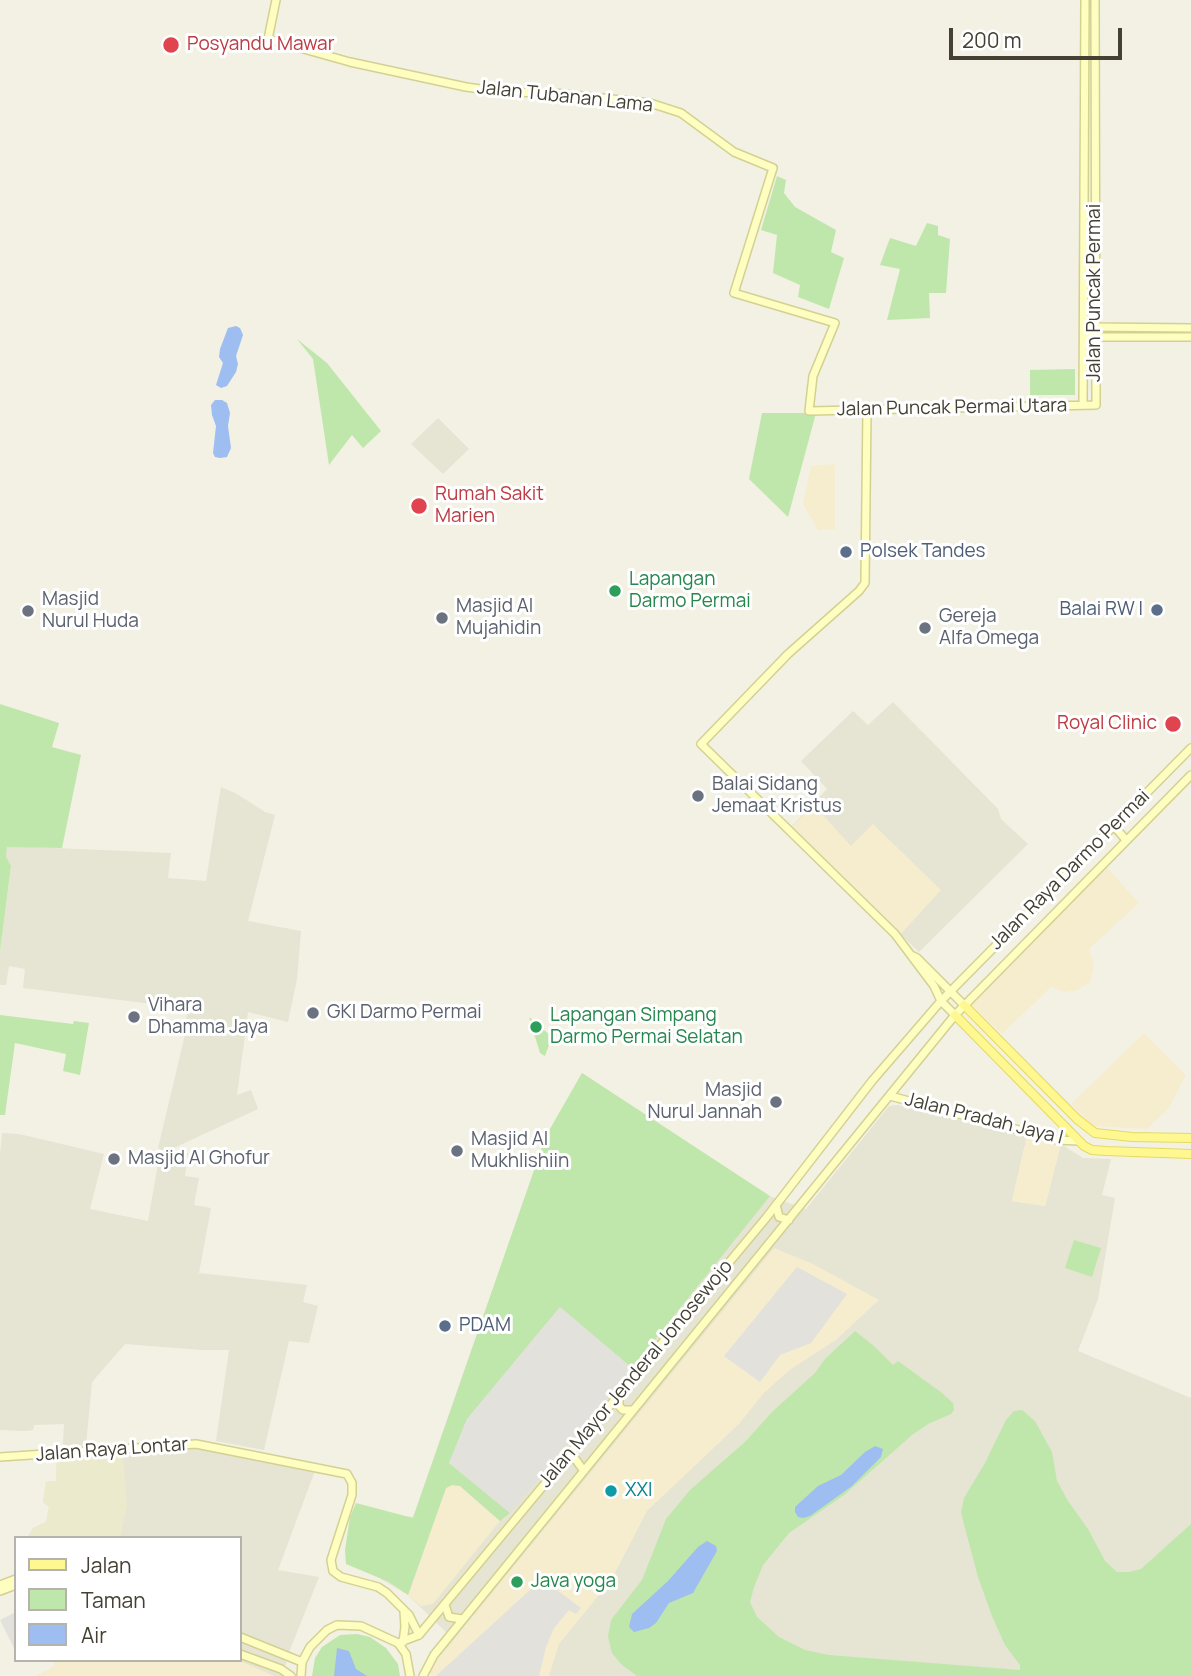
<!DOCTYPE html>
<style>
body{margin:0}
#map{position:relative;width:1191px;height:1676px;overflow:hidden;background:#f2f1e4;font-family:Manrope,sans-serif}
canvas{display:block}
.legend{position:absolute;left:14px;top:1536px;width:228px;height:126px;box-sizing:border-box;background:#fff;border:2px solid #b4b3ae;margin:0;padding:9px 12px;list-style:none;font-size:21px;color:#444134}
.legend li{display:flex;align-items:center;gap:14px;height:35px}
.legend b{width:35px;border:2px solid #b4b3ae}
.scale{position:absolute;left:949px;top:28px;width:173px;height:32px;box-sizing:border-box;border:4px solid #444134;border-top:0;padding-left:9px;font-size:21px;line-height:24px;white-space:nowrap;color:#444134;-webkit-text-stroke:5px #fff;paint-order:stroke}
</style>
<div id="map">
<canvas width="1191" height="1676"></canvas>
<ul class="legend">
<li><b style="height:9px;background:#fff890"></b>Jalan</li>
<li><b style="height:19px;background:#bfe7ab"></b>Taman</li>
<li><b style="height:19px;background:#9ebdf1"></b>Air</li>
</ul>
<div class="scale">200 m</div>
</div>
<script>
const c = document.querySelector('canvas').getContext('2d');
c.lineJoin = 'round';
function paint(path, color) {
  c.fillStyle = color;
  c.fill(path, 'evenodd');
}
function toPath(rows) {
  const path = new Path2D();
  for (const r of rows) {
    path.moveTo(r[0], r[1]);
    for (let i = 2; i < r.length; i += 2) path.lineTo(r[i], r[i + 1]);
  }
  return path;
}
function stroke(path, color, width, dash) {
  c.strokeStyle = color;
  c.lineWidth = width;
  c.lineCap = dash ? 'butt' : 'round';
  c.setLineDash(dash || []);
  c.stroke(path);
}
function write(font, color, halo, rows, align = 'center') {
  c.font = font + ' Manrope,sans-serif';
  c.lineWidth = 6;
  c.setLineDash([]);
  c.textBaseline = 'middle';
  c.strokeStyle = halo;
  c.fillStyle = color;
  for (const [text, x, y, turn = 0] of rows) {
    c.save();
    c.translate(x, y);
    c.rotate((+turn || 0) * Math.PI / 180);
    c.textAlign = isNaN(turn) ? turn : align;
    if (halo) c.strokeText(text, 0, 0);
    c.fillText(text, 0, 0);
    c.restore();
  }
}
const residential = toPath([
 [438,418,469,449,443,474,411,444],
 [893,702,998,809,1001,819,1028,844,919,952,790,828,827,789,801,761,853,711,868,725],
 [221,787,237,794,265,812,275,815,248,921,301,931,297,979,288,1022,248,1012,237,1095,251,1090,258,1109,165,1152,158,1148,184,1039,188,1005,177,1007,23,988,25,969,9,966,6,985,0,985,0,951,11,867,5,857,7,846,171,853,168,878,206,881],
 [582,1073,769,1196,806,1209,889,1106,898,1105,1027,1136,1012,1201,1045,1206,1061,1144,1083,1158,1111,1159,1102,1195,1115,1198,1098,1299,1078,1351,1191,1398,1191,1676,432,1676,430,1673,437,1660,453,1639,408,1595,381,1579,404,1516,413,1517,546,1136],
 [2,1133,19,1134,104,1154,90,1209,148,1221,158,1164,188,1153,185,1176,199,1178,194,1205,211,1208,199,1273,307,1285,303,1302,318,1306,309,1343,289,1341,264,1450,216,1441,229,1350,202,1350,125,1344,92,1382,86,1445,67,1446,63,1444,64,1424,34,1425,33,1430,26,1431,0,1430,0,1154],
 [178,1447,208,1450,316,1468,278,1570,319,1577,291,1647,282,1676,37,1676,56,1666,53,1660,240,1660,240,1538,27,1538,33,1528,46,1522,49,1507,43,1502,46,1482,56,1481,57,1455,149,1454]
]);
const commercial = toPath([
 [835,464,835,529,818,530,803,504,811,466],
 [814,805,851,846,873,824,941,890,900,935,790,828],
 [1103,863,1139,903,1089,949,1094,966,1090,982,1078,990,1065,992,1051,987,1002,1034,968,1001,967,996],
 [1144,1033,1186,1075,1169,1108,1147,1129,1093,1126,1071,1104],
 [1027,1136,1061,1144,1045,1206,1012,1201],
 [774,1248,813,1264,879,1300,836,1340,791,1369,764,1393,739,1424,647,1511,612,1579,559,1644,549,1676,432,1676,430,1673,437,1660],
 [452,1485,460,1486,500,1521,433,1604,421,1606,408,1595,446,1488],
 [53,1660,238,1660,274,1676,37,1676,56,1666]
]);
const education = toPath([
 [57,1455,123,1455,127,1506,120,1538,27,1538,33,1528,46,1522,49,1507,43,1502,46,1482,56,1481]
]);
const green = toPath([
 [777,176,786,180,784,193,795,207,836,230,831,252,844,258,829,309,798,297,800,285,773,273,777,235,761,230],
 [927,223,938,226,938,235,950,239,946,293,929,293,930,318,887,320,900,269,880,265,890,238,916,246],
 [297,339,327,363,381,431,363,448,352,435,329,465,313,359],
 [1075,369,1075,395,1030,395,1030,370],
 [762,413,816,413,788,517,749,479],
 [0,704,59,723,52,747,81,755,62,848,7,847,6,857,11,866,0,951],
 [0,1015,73,1024,74,1021,89,1023,80,1075,63,1071,66,1054,15,1043,5,1115,0,1115],
 [529,1017,552,1037,545,1056,540,1053],
 [582,1073,770,1196,632,1368,560,1307,467,1419,449,1463,510,1513,500,1521,460,1486,452,1485,446,1488,408,1595,389,1582,346,1564,345,1550,350,1517,356,1503,413,1518,546,1136],
 [1074,1240,1101,1248,1092,1277,1065,1268],
 [855,1331,874,1346,893,1365,898,1361,942,1393,953,1403,954,1410,951,1414,928,1424,912,1435,844,1495,789,1533,763,1565,754,1587,750,1602,757,1617,779,1637,805,1650,829,1655,1020,1670,1020,1665,1005,1645,992,1616,978,1577,961,1513,964,1498,985,1463,1006,1420,1014,1411,1022,1410,1035,1421,1052,1452,1057,1481,1068,1501,1088,1529,1105,1561,1117,1572,1129,1572,1141,1569,1191,1524,1191,1676,637,1676,621,1664,612,1653,608,1637,611,1620,642,1580,666,1519,690,1490,745,1442,772,1412,815,1373,825,1359],
 [357,1634,370,1637,386,1648,398,1664,400,1676,312,1676,315,1658,322,1647,340,1635]
]);
const parking = toPath([
 [797,1267,847,1294,811,1343,780,1355,760,1382,724,1356],
 [560,1307,632,1368,510,1513,449,1463,467,1419],
 [542,1579,581,1608,576,1614,569,1610,554,1628,546,1647,539,1676,436,1676],
 [16,1612,16,1652,0,1620]
]);
const water = toPath([
 [236,326,240,328,243,335,236,356,238,364,236,372,227,386,221,388,216,385,223,363,219,357,220,349,228,328],
 [215,400,222,400,227,403,230,413,228,426,231,448,227,457,220,458,215,457,213,453,216,426,212,415,211,405],
 [875,1446,883,1449,881,1457,852,1486,810,1516,803,1518,798,1517,795,1512,795,1507,818,1486,841,1475,865,1452],
 [707,1541,716,1546,717,1551,693,1593,669,1603,656,1623,649,1628,634,1632,629,1627,632,1614,668,1581,698,1547],
 [337,1648,349,1651,356,1669,367,1676,334,1676]
]);
const secondary = toPath([
 [276,0,268,39,350,62,466,87,502,92,554,93,650,103,681,113,734,152,773,168,734,293,835,323,813,376,809,411,1096,405,1095,0],
 [1092,327,1191,328],
 [1084,337,1191,337],
 [1083,405,1085,0],
 [867,410,865,583,859,591,788,654,701,744,895,934,934,986,941,1001,955,1015],
 [1114,826,1126,840],
 [913,956,917,958,964,1005],
 [890,1096,1057,1140,1078,1141],
 [776,1205,779,1217,789,1220],
 [619,1396,619,1406,623,1410,633,1410],
 [0,1457,196,1444,347,1474,352,1483,352,1495,331,1560,333,1571,341,1577,378,1587,387,1593,409,1615,419,1635],
 [568,1457,576,1460,584,1471],
 [0,1585,16,1579],
 [0,1591,16,1585],
 [445,1605,449,1617,462,1619],
 [240,1637,302,1662],
 [403,1642,405,1627,404,1611],
 [398,1643,406,1654,410,1676],
 [240,1654,281,1669,291,1676],
 [301,1676,302,1662,310,1647,327,1630,337,1625,361,1626,398,1643,419,1635,766,1218,872,1081,941,1001,1191,748],
 [423,1676,434,1655,955,1015,1191,775]
]);
const primary = toPath([
 [964,1005,1077,1119,1095,1133,1132,1137,1191,1138],
 [955,1015,1084,1146,1092,1150,1106,1151,1191,1154]
]);
const markers = [
 [171,45,9,"#e0444e"],
 [419,506,9,"#e0444e"],
 [846,552,7,"#5c6f8a"],
 [615,591,7,"#2e9e5b"],
 [1157,610,7,"#5c6f8a"],
 [28,611,7,"#6b7280"],
 [442,618,7,"#6b7280"],
 [925,628,7,"#6b7280"],
 [1173,724,9,"#e0444e"],
 [698,796,7,"#6b7280"],
 [313,1013,7,"#6b7280"],
 [134,1017,7,"#6b7280"],
 [536,1027,7,"#2e9e5b"],
 [776,1102,7,"#6b7280"],
 [457,1151,7,"#6b7280"],
 [114,1159,7,"#6b7280"],
 [445,1326,7,"#5c6f8a"],
 [611,1491,7,"#0f9aa8"],
 [517,1582,7,"#2e9e5b"]
];
const healthNames = [
 ["Posyandu Mawar",187,45],
 ["Rumah Sakit",435,495],
 ["Marien",435,517],
 ["Royal Clinic",1157,724,"right"]
];
const streetNames = [
 ["Jalan Tubanan Lama",565,97,6],
 ["Jalan Puncak Permai",1095,293,-90],
 ["Jalan Puncak Permai Utara",952,408,-1],
 ["Jalan Raya Darmo Permai",1070,870,-45],
 ["Jalan Pradah Jaya I",984,1119,14],
 ["Jalan Mayor Jenderal Jonosewojo",636,1374,-50],
 ["Jalan Raya Lontar",112,1450,-4]
];
const serviceNames = [
 ["Polsek Tandes",860,552],
 ["Balai RW I",1143,610,"right"],
 ["PDAM",459,1326]
];
const leisureNames = [
 ["Lapangan",629,580],
 ["Darmo Permai",629,602],
 ["Lapangan Simpang",550,1016],
 ["Darmo Permai Selatan",550,1038],
 ["Java yoga",531,1582]
];
const worshipNames = [
 ["Masjid",42,600],
 ["Nurul Huda",42,622],
 ["Masjid Al",456,607],
 ["Mujahidin",456,629],
 ["Gereja",939,617],
 ["Alfa Omega",939,639],
 ["Balai Sidang",712,785],
 ["Jemaat Kristus",712,807],
 ["Vihara",148,1006],
 ["Dhamma Jaya",148,1028],
 ["GKI Darmo Permai",327,1013],
 ["Masjid",762,1091,"right"],
 ["Nurul Jannah",762,1113,"right"],
 ["Masjid Al",471,1140],
 ["Mukhlishiin",471,1162],
 ["Masjid Al Ghofur",128,1159]
];
const cultureNames = [
 ["XXI",625,1491]
];
paint(residential, '#e6e4d2');
paint(commercial, '#f5edce');
paint(education, '#eceacd');
paint(green, '#bfe7ab');
paint(parking, '#e2e1dc');
paint(water, '#9ebdf1');
stroke(secondary, '#d3d192', 10);
stroke(primary, '#e5da5f', 10);
stroke(secondary, '#fffec1', 7);
stroke(primary, '#fff890', 8);
for (const [x, y, r, color] of markers) {
  const dot = new Path2D();
  dot.arc(x, y, r, 0, 2 * Math.PI);
  c.fillStyle = color;
  c.fill(dot);
  stroke(dot, '#fff', 2.5);
}
write('19px', '#be3a42', '#fff', healthNames, 'left');
write('19px', '#444134', '#fff', streetNames);
write('19px', '#4e5e75', '#fff', serviceNames, 'left');
write('19px', '#27864d', '#fff', leisureNames, 'left');
write('19px', '#5b616d', '#fff', worshipNames, 'left');
write('19px', '#0d838f', '#fff', cultureNames, 'left');
</script>
